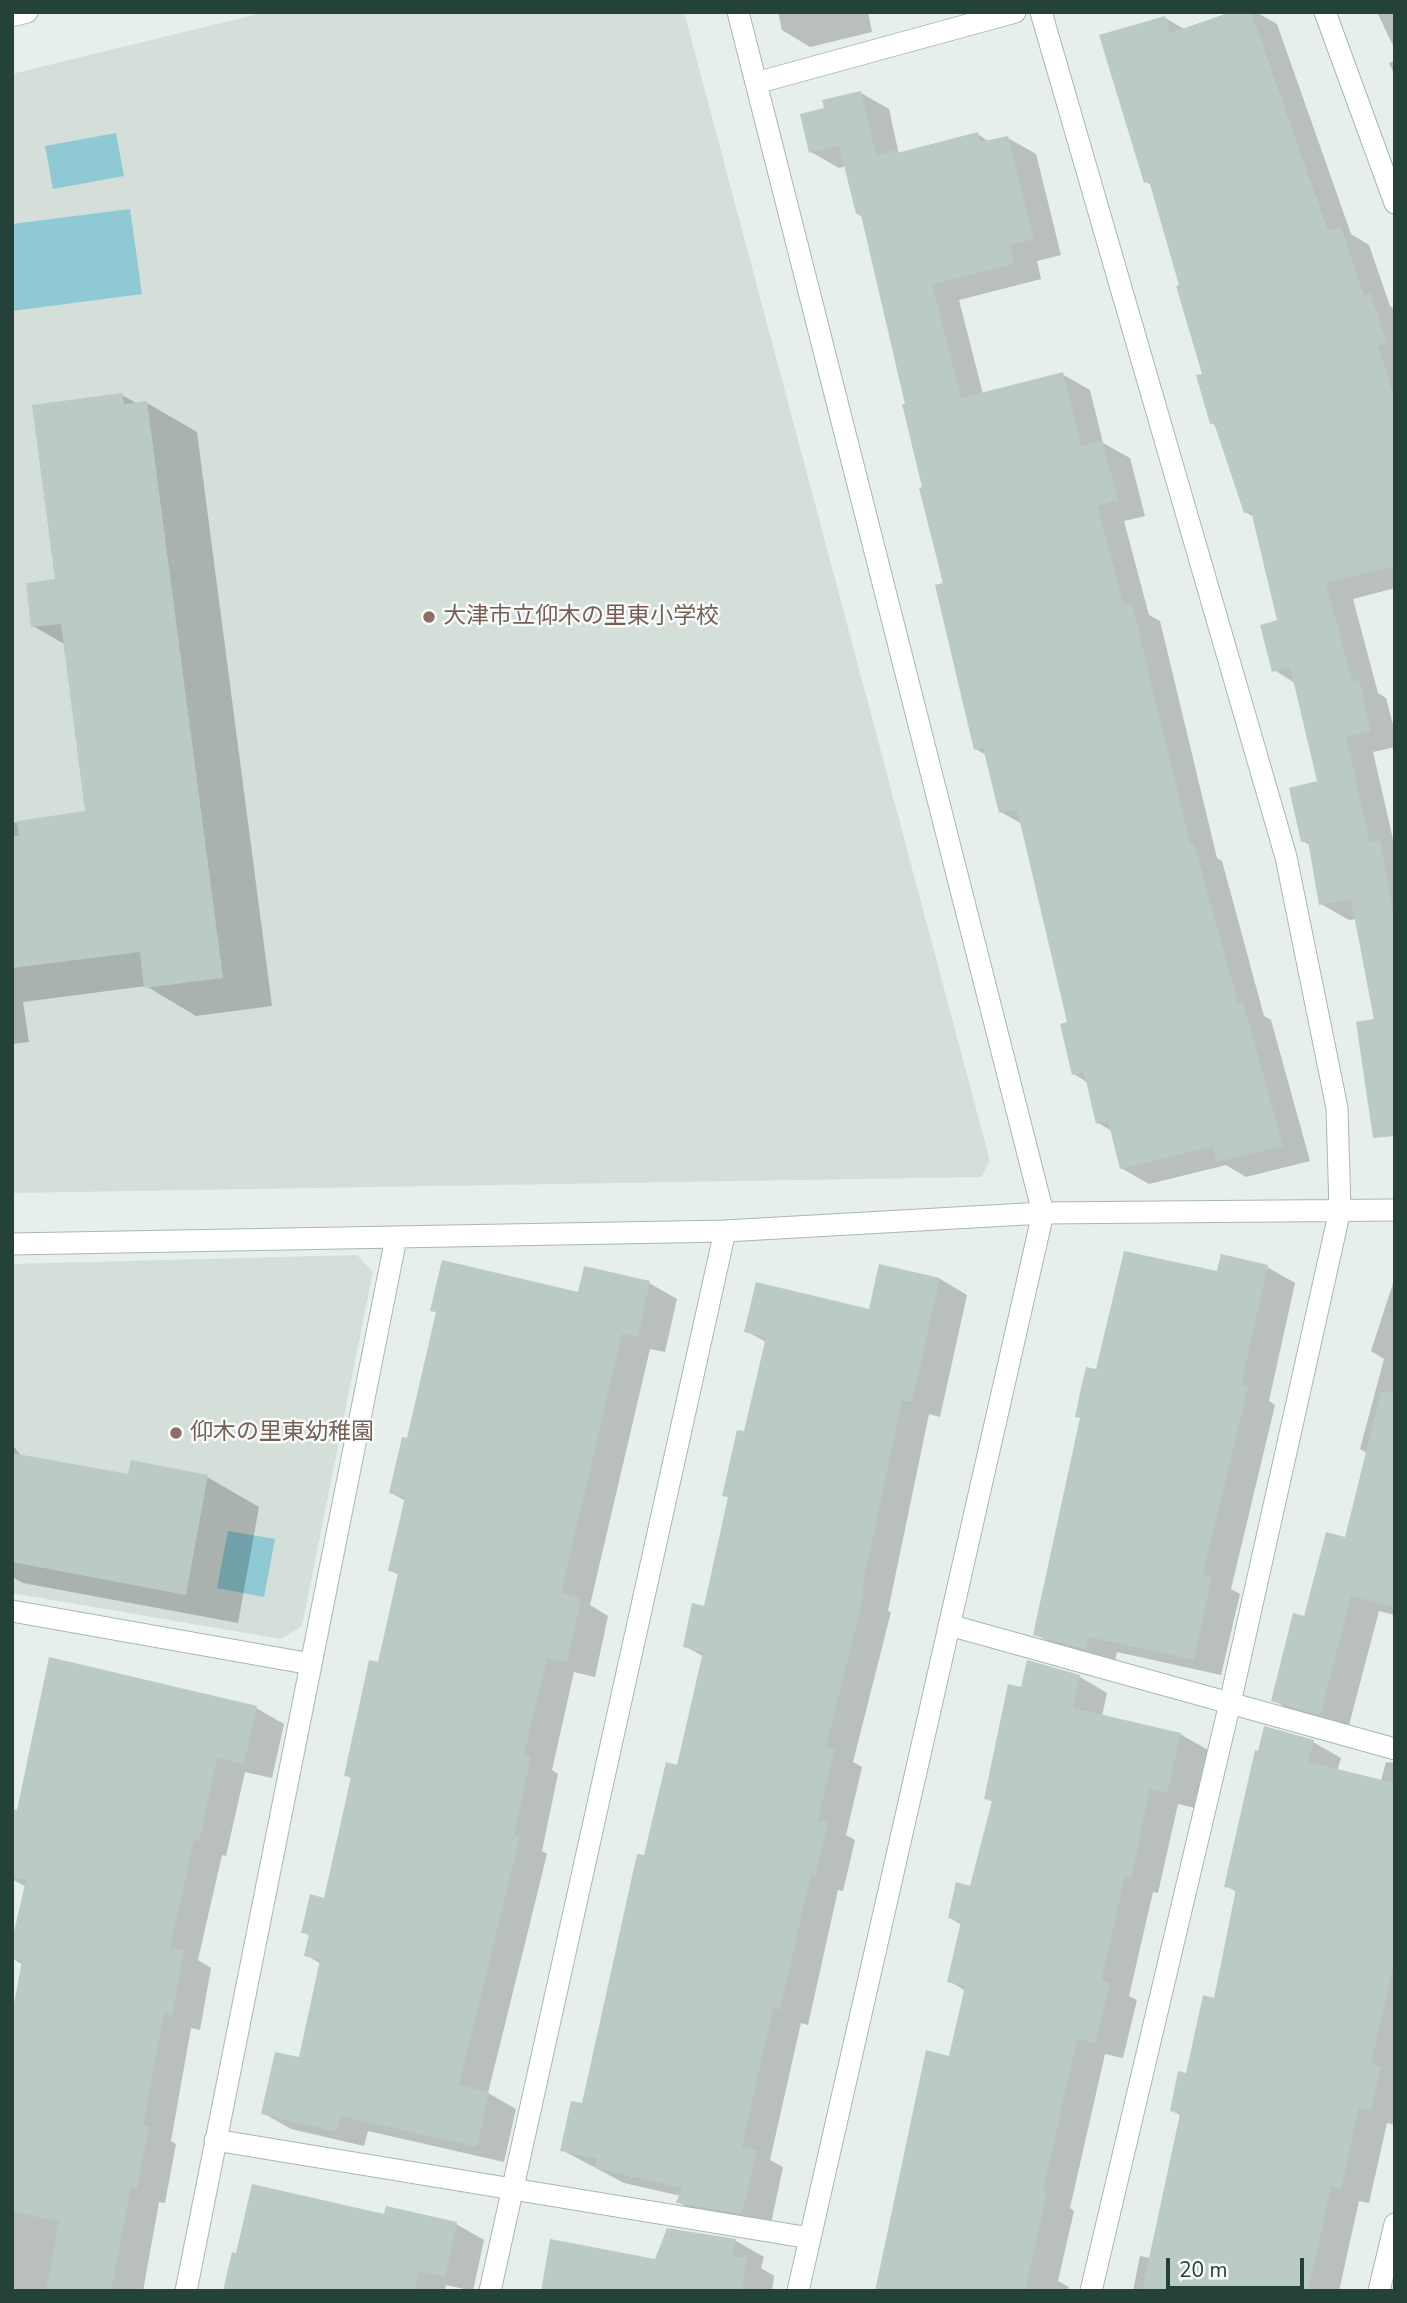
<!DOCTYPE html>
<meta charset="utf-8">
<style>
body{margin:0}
#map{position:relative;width:1407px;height:2303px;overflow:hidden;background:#e6efeb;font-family:"Nunito Sans",sans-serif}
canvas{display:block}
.frame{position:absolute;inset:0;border:14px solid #24423a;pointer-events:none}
.scale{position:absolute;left:1166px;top:2258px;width:138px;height:32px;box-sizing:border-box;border:4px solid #24423a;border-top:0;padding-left:9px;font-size:21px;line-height:24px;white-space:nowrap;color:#24423a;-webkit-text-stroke:5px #f7fbf9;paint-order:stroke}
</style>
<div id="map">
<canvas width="1407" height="2303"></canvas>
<div class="frame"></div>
<div class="scale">20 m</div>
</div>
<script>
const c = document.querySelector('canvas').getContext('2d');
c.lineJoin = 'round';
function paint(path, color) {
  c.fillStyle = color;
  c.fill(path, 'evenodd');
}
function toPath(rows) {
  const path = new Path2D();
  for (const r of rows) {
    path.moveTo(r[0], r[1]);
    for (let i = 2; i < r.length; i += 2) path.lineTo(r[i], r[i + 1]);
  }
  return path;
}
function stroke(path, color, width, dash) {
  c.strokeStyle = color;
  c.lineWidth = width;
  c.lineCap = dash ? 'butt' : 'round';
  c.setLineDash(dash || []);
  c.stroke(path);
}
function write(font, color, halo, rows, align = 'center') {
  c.font = font + ' "Nunito Sans","Noto Sans JP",sans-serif';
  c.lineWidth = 5;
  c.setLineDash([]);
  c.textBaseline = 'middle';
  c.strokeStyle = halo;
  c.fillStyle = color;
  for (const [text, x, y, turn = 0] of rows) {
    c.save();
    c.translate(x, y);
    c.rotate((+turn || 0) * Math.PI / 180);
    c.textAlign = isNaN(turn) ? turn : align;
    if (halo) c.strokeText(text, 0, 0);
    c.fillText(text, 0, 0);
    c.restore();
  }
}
const built = toPath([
 [266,12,684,12,990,1161,981,1177,12,1193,12,74],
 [357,1255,373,1272,302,1626,281,1639,12,1593,12,1264]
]);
const water = toPath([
 [116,133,124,176,53,189,45,146],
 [130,209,142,294,12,311,12,224],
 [228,1531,275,1539,264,1597,217,1588]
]);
const shadow = toPath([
 [778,12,868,12,872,32,810,47,782,30],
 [1236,12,1256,12,1277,24,1351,234,1369,245,1390,306,1395,309,1395,588,1353,599,1378,693,1386,698,1395,732,1395,747,1373,752,1395,848,1395,1136,1356,919,1349,920,1321,904,1310,845,1303,841,1319,783,1295,683,1274,670,1279,621,1254,517,1245,512,1217,426,1211,423,1204,375,1182,286,1152,185,1146,182,1165,18,1186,30],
 [1377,12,1395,12,1395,50],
 [1395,60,1395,76,1389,63],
 [861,93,889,109,899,155,977,134,990,142,1008,138,1036,154,1061,255,1037,261,1041,279,959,300,983,394,1062,374,1090,390,1103,443,1130,458,1145,516,1124,521,1149,615,1160,621,1217,858,1222,861,1264,1016,1271,1020,1310,1161,1246,1177,1226,1165,1149,1184,1121,1168,1112,1131,1098,1123,1088,1083,1074,1074,1069,1023,1022,824,1001,812,986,755,976,749,907,405,864,218,859,215,846,166,839,168,811,152,826,109],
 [122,395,138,404,147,403,197,432,272,1006,196,1016,146,986,23,1002,29,1042,12,1044,12,823,87,813,66,645,33,626,57,581],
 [881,1266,940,1279,967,1295,940,1417,929,1414,888,1611,891,1612,853,1762,862,1767,846,1835,855,1840,843,1891,838,1890,808,2025,801,2023,770,2160,783,2167,770,2228,706,2218,678,2202,681,2196,624,2183,562,2150,584,2105,646,1858,678,1767,704,1657,685,1646,705,1608,729,1498,724,1495,745,1433,766,1342,746,1331,871,1311],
 [1267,1267,1295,1283,1269,1401,1275,1405,1231,1589,1240,1594,1221,1675,1117,1652,1114,1664,1063,1650,1035,1634,1097,1371,1218,1274],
 [1395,1277,1395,1615,1379,1611,1348,1729,1300,1716,1273,1700,1305,1618,1346,1539,1368,1454,1360,1449,1384,1359,1371,1351],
 [649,1283,677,1299,665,1352,650,1349,590,1605,608,1616,595,1677,574,1672,552,1770,558,1774,542,1851,547,1854,488,2093,516,2109,504,2162,368,2131,364,2146,291,2129,263,2113,300,2059,321,1964,306,1955,310,1936,303,1932,325,1900,352,1779,346,1775,380,1664,399,1575,390,1570,406,1501,391,1493,408,1440,438,1313,432,1310],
 [12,1444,21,1456,129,1476,207,1477,259,1507,238,1623,23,1583,12,1577],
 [1080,1677,1107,1693,1102,1716,1180,1734,1208,1750,1195,1808,1178,1804,1158,1893,1153,1892,1129,1996,1137,2000,1123,2058,1105,2054,1070,2208,1074,2211,1058,2281,1069,2287,1068,2291,877,2291,951,2058,966,1991,949,1981,962,1925,950,1918,972,1888,993,1802,986,1798,1023,1689],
 [256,1708,284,1724,272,1778,245,1772,226,1856,222,1855,198,1960,211,1968,200,2030,191,2028,171,2141,176,2144,165,2203,159,2202,143,2291,12,2291,12,2024,23,1965,12,1958,26,1887,12,1879,12,1833],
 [1313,1742,1341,1758,1337,1771,1381,1781,1386,1762,1395,1763,1395,2125,1387,2123,1369,2203,1359,2201,1339,2291,1133,2291,1140,2256,1150,2258,1181,2116,1172,2110,1215,2000,1237,1892,1226,1886],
 [385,2216,456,2224,484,2240,473,2291,446,2285,445,2291,225,2291],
 [668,2230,736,2241,764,2257,761,2268,774,2276,772,2291,543,2291,656,2261]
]);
const building = toPath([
 [1231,12,1251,12,1328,231,1341,227,1364,295,1370,293,1387,343,1378,346,1395,400,1395,566,1326,583,1352,681,1359,680,1371,731,1346,737,1370,843,1380,841,1395,923,1395,1136,1373,1138,1356,1022,1374,1019,1351,900,1319,905,1308,841,1301,842,1289,788,1317,781,1290,667,1272,672,1260,625,1277,620,1251,511,1244,513,1214,423,1210,424,1196,375,1202,374,1176,286,1179,285,1149,181,1144,183,1099,35,1165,16,1170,33],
 [861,91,876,155,896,150,897,153,978,132,980,142,1008,136,1034,239,1010,245,1014,264,932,284,961,398,1063,372,1081,446,1102,440,1118,500,1097,506,1124,605,1132,603,1190,844,1194,843,1238,1003,1243,1002,1283,1146,1217,1162,1213,1146,1120,1169,1108,1121,1096,1124,1084,1072,1072,1075,1060,1024,1067,1022,1017,809,999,813,983,748,974,750,960,691,935,585,943,583,919,488,922,487,902,404,905,404,861,215,856,214,839,145,809,153,800,114,824,108,822,100],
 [122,393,124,404,147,401,223,978,144,988,140,952,12,968,12,836,19,836,17,821,85,811,61,624,31,627,26,583,55,579,32,405],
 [1124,1251,1217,1271,1221,1254,1268,1265,1241,1385,1248,1387,1203,1574,1212,1577,1194,1660,1089,1637,1086,1649,1033,1635,1080,1418,1075,1417,1081,1388,1086,1367,1096,1369],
 [442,1260,578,1292,584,1266,650,1281,638,1337,622,1334,561,1593,581,1598,567,1662,547,1658,524,1755,531,1756,514,1835,520,1836,459,2085,489,2092,477,2147,340,2116,336,2132,261,2114,275,2052,299,2057,320,1960,304,1956,309,1934,301,1933,310,1894,324,1898,351,1777,344,1776,369,1660,378,1662,398,1573,388,1571,405,1497,389,1493,402,1437,407,1438,436,1312,430,1311],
 [879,1264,940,1278,912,1402,902,1400,861,1594,864,1595,826,1747,835,1749,818,1820,828,1823,815,1876,811,1875,780,2010,773,2008,742,2147,757,2150,742,2214,676,2203,682,2188,595,2168,597,2159,560,2151,571,2101,582,2103,637,1854,644,1855,666,1762,677,1765,703,1652,683,1647,692,1603,704,1606,728,1497,722,1496,737,1430,744,1431,766,1337,744,1332,756,1282,869,1309],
 [1381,1392,1395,1393,1395,1607,1351,1596,1320,1715,1271,1701,1293,1613,1304,1616,1326,1532,1345,1537],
 [12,1453,128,1474,131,1460,208,1475,186,1595,12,1562],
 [49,1657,257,1706,244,1764,217,1758,199,1841,194,1840,170,1948,184,1950,172,2015,164,2013,143,2125,149,2126,137,2188,131,2187,111,2291,46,2291,59,2221,12,2212,12,2014,22,1961,12,1959,12,1940,26,1880,12,1877,12,1809,17,1810],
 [1027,1660,1080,1675,1073,1708,1181,1733,1167,1793,1150,1789,1131,1878,1125,1877,1101,1981,1110,1983,1095,2043,1077,2039,1043,2192,1047,2193,1025,2291,875,2291,926,2050,949,2056,965,1986,947,1982,961,1921,948,1918,956,1882,970,1886,992,1801,984,1799,1008,1684,1021,1687],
 [1264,1726,1314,1740,1308,1762,1395,1783,1395,1959,1371,2064,1381,2066,1371,2111,1359,2108,1341,2188,1331,2186,1308,2291,1142,2291,1180,2114,1170,2111,1178,2071,1186,2073,1203,1995,1214,1998,1236,1889,1224,1887,1255,1750,1258,1751],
 [252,2184,384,2214,386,2206,457,2222,445,2277,419,2271,414,2291,223,2291,232,2252,236,2253],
 [667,2228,736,2239,733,2256,747,2258,741,2291,541,2291,550,2239,655,2259]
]);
const minor = toPath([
 [738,12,1043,1213,798,2291],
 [1041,12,1286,857,1337,1108,1340,1210,1230,1703,1091,2291],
 [1325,12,1395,203],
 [756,83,1015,12],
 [12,1244,725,1231,1043,1213,1395,1210],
 [12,1611,311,1664],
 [949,1625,1395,1749],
 [215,2140,810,2238],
 [186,2291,396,1238],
 [490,2291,725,1231],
 [1379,2291,1395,2224]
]);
const tertiary = toPath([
 [12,16,27,12]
]);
const markers = [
 [429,617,7,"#8d6e63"],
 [176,1433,7,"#8d6e63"]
];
const educationNames = [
 ["大津市立仰木の里東小学校",443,617],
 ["仰木の里東幼稚園",190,1433]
];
paint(built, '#d4dfda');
paint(water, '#8ec9d4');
paint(shadow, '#0003');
paint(building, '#bbcac4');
stroke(minor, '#a8b8b2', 23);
stroke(tertiary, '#a8b8b2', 23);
stroke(minor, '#fff', 21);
stroke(tertiary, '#fff', 21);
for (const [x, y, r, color] of markers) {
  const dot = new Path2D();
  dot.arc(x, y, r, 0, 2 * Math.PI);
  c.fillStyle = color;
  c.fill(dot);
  stroke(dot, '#f7fbf9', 2.5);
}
write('23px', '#785e54', '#f7fbf9', educationNames, 'left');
</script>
